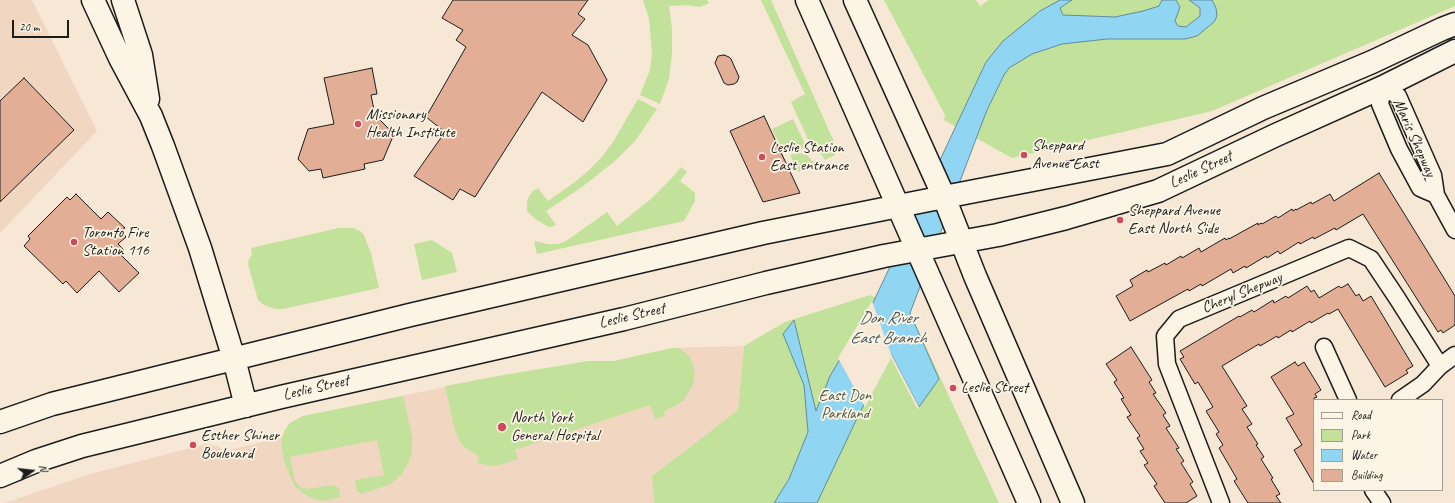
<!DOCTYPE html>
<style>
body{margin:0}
#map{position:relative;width:1455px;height:503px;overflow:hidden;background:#f7e7d5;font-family:Caveat,sans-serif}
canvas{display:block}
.legend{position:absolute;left:1313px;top:399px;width:130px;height:92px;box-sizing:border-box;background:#fcf5e5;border:1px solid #a29e95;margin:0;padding:5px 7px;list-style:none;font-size:12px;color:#1c1c1c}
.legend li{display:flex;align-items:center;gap:8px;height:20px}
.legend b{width:20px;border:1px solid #a29e95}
.north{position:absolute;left:12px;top:451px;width:40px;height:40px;-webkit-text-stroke:3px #fcf5e5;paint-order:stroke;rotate:75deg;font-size:11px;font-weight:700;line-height:16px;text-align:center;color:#1c1c1c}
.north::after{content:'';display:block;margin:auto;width:14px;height:18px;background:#1c1c1c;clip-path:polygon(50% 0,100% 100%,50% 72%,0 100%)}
.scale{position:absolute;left:12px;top:20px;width:57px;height:18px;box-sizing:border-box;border:2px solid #1c1c1c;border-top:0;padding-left:5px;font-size:12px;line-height:14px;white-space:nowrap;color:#1c1c1c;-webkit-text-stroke:3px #fcf5e5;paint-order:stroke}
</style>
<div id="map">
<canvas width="1455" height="503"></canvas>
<ul class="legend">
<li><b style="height:5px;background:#fcf5e5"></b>Road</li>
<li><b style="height:11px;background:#c2e29b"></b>Park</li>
<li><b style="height:11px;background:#90d5f2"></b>Water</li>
<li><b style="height:11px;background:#e2ae95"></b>Building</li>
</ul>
<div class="north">N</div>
<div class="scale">20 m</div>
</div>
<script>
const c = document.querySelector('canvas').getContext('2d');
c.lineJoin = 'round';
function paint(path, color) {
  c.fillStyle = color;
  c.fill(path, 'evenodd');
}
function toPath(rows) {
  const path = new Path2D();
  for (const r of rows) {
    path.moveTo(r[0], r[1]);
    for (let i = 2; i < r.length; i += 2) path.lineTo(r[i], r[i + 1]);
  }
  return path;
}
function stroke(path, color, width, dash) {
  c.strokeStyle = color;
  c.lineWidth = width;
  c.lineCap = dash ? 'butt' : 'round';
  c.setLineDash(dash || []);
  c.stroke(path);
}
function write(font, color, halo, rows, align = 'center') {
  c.font = font + ' Caveat,sans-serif';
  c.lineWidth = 3.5;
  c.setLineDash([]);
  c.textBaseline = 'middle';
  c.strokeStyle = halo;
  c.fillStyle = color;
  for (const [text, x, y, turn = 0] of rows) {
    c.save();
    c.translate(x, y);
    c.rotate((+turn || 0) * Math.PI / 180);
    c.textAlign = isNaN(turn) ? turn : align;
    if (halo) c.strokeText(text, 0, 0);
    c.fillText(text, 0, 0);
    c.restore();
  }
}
const built = toPath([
 [0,0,32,0,97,131,0,233],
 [744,346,738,410,652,476,654,503,5,503,90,474,206,444,216,446,226,451,282,437,285,430,290,423,303,416,504,375,589,361,614,361,672,348]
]);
const green = toPath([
 [643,0,707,0,709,3,700,7,688,5,669,6,672,29,672,53,669,79,660,104,640,95,650,70,652,53,649,19],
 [761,0,771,0,834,142,835,155,825,160,820,152,811,146,791,102,805,94],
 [884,0,976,0,980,6,989,0,1455,0,1455,6,1212,111,1012,158,944,120,945,115],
 [638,99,657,109,635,141,615,161,582,187,546,211,556,225,551,227,547,226,537,220,531,215,527,211,527,202,529,196,533,191,538,188,548,201,575,182,588,171,601,158,613,142],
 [793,119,807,148,794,148,783,151,772,129],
 [799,153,807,155,815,164,798,172,790,155],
 [681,167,687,172,680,181,694,192,695,194,695,201,684,221,537,254,534,241,548,244,558,244,566,241,607,212,617,226,651,199,671,179],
 [339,228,354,228,363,233,371,253,379,288,283,309,275,309,264,305,258,300,248,264,249,259,252,255,251,248],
 [432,240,452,253,457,272,422,280,414,244],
 [870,295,910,313,999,503,654,503,652,476,738,410,744,346,785,322],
 [672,348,678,348,687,354,692,361,695,374,693,384,684,400,677,405,664,411,665,416,655,419,650,405,515,450,518,459,500,465,491,466,477,463,479,456,464,447,459,440,455,431,445,386,504,375,589,361,614,361],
 [403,396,412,436,412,452,408,463,402,474,391,484,380,488,361,494,357,491,355,480,384,475,377,440,290,457,295,481,300,487,308,489,332,485,338,487,340,492,340,497,324,501,311,498,295,487,284,461,282,449,282,437,285,430,290,423,303,416]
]);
const water = toPath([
 [1060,0,1072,0,1060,8,1063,15,1115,17,1143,11,1159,6,1162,0,1176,0,1180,7,1175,21,1178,26,1186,27,1200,16,1200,8,1189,0,1212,0,1216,8,1217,16,1214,22,1197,36,1185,39,1107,39,1062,44,1032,54,1009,68,1004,75,987,110,910,313,939,379,919,407,891,354,859,414,817,503,774,503,789,479,808,432,804,385,783,334,794,320,816,411,830,376,871,307,986,62,1003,41,1040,11,1060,0]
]);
const pier = toPath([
 [872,301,891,354,920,409,917,408,891,358,865,407,838,358]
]);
const building = toPath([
 [453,0,588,0,578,14,585,19,572,35,588,45,607,80,583,122,542,92,475,197,460,189,453,200,414,176,445,132,426,117,466,47,456,40,463,30,442,18,453,0],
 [724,55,729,57,731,59,739,77,737,82,734,84,728,85,724,83,715,63,718,56,724,55],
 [372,68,377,94,371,95,375,115,394,134,383,160,364,164,365,169,323,178,321,169,309,171,298,159,308,129,334,124,324,78,372,68],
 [24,78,74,130,0,202,0,101,24,78],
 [764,116,800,193,763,202,730,131,764,116],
 [1379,173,1455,296,1455,325,1443,333,1441,330,1438,332,1363,214,1336,230,1335,228,1314,239,1313,237,1300,244,1299,242,1280,254,1278,251,1267,258,1266,256,1246,268,1245,266,1233,273,1231,269,1202,286,1201,284,1189,291,1188,289,1130,321,1116,296,1133,286,1130,280,1147,270,1148,272,1165,263,1166,265,1181,256,1182,258,1199,248,1201,252,1225,238,1226,240,1229,238,1229,239,1258,223,1258,225,1261,223,1262,224,1276,216,1278,218,1292,209,1293,211,1296,209,1296,210,1311,202,1312,204,1330,194,1334,201,1379,173],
 [76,194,101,219,108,212,125,228,121,231,126,237,118,244,124,250,120,254,139,273,119,292,99,271,77,293,66,281,63,284,24,246,30,239,28,236,67,197,70,200,76,194],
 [1348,284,1356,296,1359,294,1363,301,1371,296,1413,366,1406,370,1408,373,1385,387,1338,309,1329,314,1328,313,1311,323,1310,321,1292,332,1291,330,1278,338,1277,336,1260,346,1259,344,1222,366,1247,406,1242,409,1252,424,1247,427,1258,444,1256,445,1264,457,1261,459,1273,478,1271,479,1280,494,1276,496,1281,503,1248,503,1234,481,1237,479,1219,448,1223,445,1216,434,1219,432,1206,411,1213,407,1198,382,1195,384,1180,359,1184,357,1180,351,1239,316,1240,317,1252,310,1254,312,1273,300,1274,303,1286,296,1288,298,1307,286,1311,292,1314,290,1319,298,1339,286,1341,288,1348,284],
 [1131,347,1152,380,1149,382,1156,393,1153,394,1166,413,1163,415,1170,426,1166,428,1179,448,1176,449,1184,461,1181,463,1193,482,1190,484,1197,496,1186,503,1165,503,1154,486,1157,484,1144,465,1148,463,1140,451,1144,449,1137,438,1140,436,1127,417,1131,415,1121,399,1124,398,1114,382,1117,380,1106,364,1131,347],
 [1295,362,1298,366,1304,362,1321,390,1315,394,1317,397,1314,398,1314,484,1294,450,1302,445,1286,418,1294,414,1271,377,1295,362]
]);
const street = toPath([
 [1436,195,1420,188,1399,149,1380,104,1383,87,1398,96,1433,175,1436,195,1455,230],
 [1324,347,1348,400],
 [1400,400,1423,384,1440,366,1455,355],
 [1373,490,1382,503],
 [1221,503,1167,364,1165,336,1179,319,1349,248,1371,259,1397,298,1440,366]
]);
const secondary = toPath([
 [93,0,120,58,151,116,163,146,200,248,234,359,246,406],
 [123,0,141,55,148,99],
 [807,0,1029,503],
 [855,0,944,197,975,276,1073,503],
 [0,422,52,404,410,315,763,233,944,197,1167,154,1263,108,1372,62,1442,29,1455,24],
 [0,476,36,461,82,446,281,397,624,319,766,283,884,256,998,235,1066,218,1158,191,1276,135,1383,87,1455,51]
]);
const markers = [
 [358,124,4,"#d1495b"],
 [1024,155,4,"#d1495b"],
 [762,157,4,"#d1495b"],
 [1120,220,4,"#d1495b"],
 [74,242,4,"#d1495b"],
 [953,388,4,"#d1495b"],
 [502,427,5,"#d1495b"],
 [193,445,4,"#d1495b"]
];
const poiNames = [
 ["Missionary",366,115],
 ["Health Institute",366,133],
 ["Sheppard",1032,146],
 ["Avenue East",1032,164],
 ["Leslie Station",770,148],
 ["East entrance",770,166],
 ["Sheppard Avenue",1128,211],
 ["East North Side",1128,229],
 ["Toronto Fire",82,233],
 ["Station 116",82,251],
 ["Leslie Street",961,388],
 ["North York",511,418],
 ["General Hospital",511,436],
 ["Esther Shiner",201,436],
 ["Boulevard",201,454]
];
const streetNames = [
 ["Maris Shepway",1414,138,66],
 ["Leslie Street",1201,170,-25],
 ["Cheryl Shepway",1242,293,-22],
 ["Leslie Street",632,316,-13],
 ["Leslie Street",316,388,-13]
];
const parkNames = [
 ["East Don",845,396],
 ["Parkland",845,414]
];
const waterNames = [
 ["Don River",888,319],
 ["East Branch",888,339]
];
paint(built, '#f1d6c2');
paint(green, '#c2e29b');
paint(water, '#90d5f2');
stroke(water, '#628b9c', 1);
paint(pier, '#f7e7d5');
paint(building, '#e2ae95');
stroke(building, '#1c1c1c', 1);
stroke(street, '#1c1c1c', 19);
stroke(secondary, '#1c1c1c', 25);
stroke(street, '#fcf5e5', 16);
stroke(secondary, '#fcf5e5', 22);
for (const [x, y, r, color] of markers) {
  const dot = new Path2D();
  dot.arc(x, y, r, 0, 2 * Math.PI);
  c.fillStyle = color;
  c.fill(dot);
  stroke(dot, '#fcf5e5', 1.5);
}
write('16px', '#1c1c1c', '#fcf5e5', poiNames, 'left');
write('16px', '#1c1c1c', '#fcf5e5', streetNames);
write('16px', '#4e5742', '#fcf5e5', parkNames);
write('italic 17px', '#3f545c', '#fcf5e5', waterNames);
</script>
